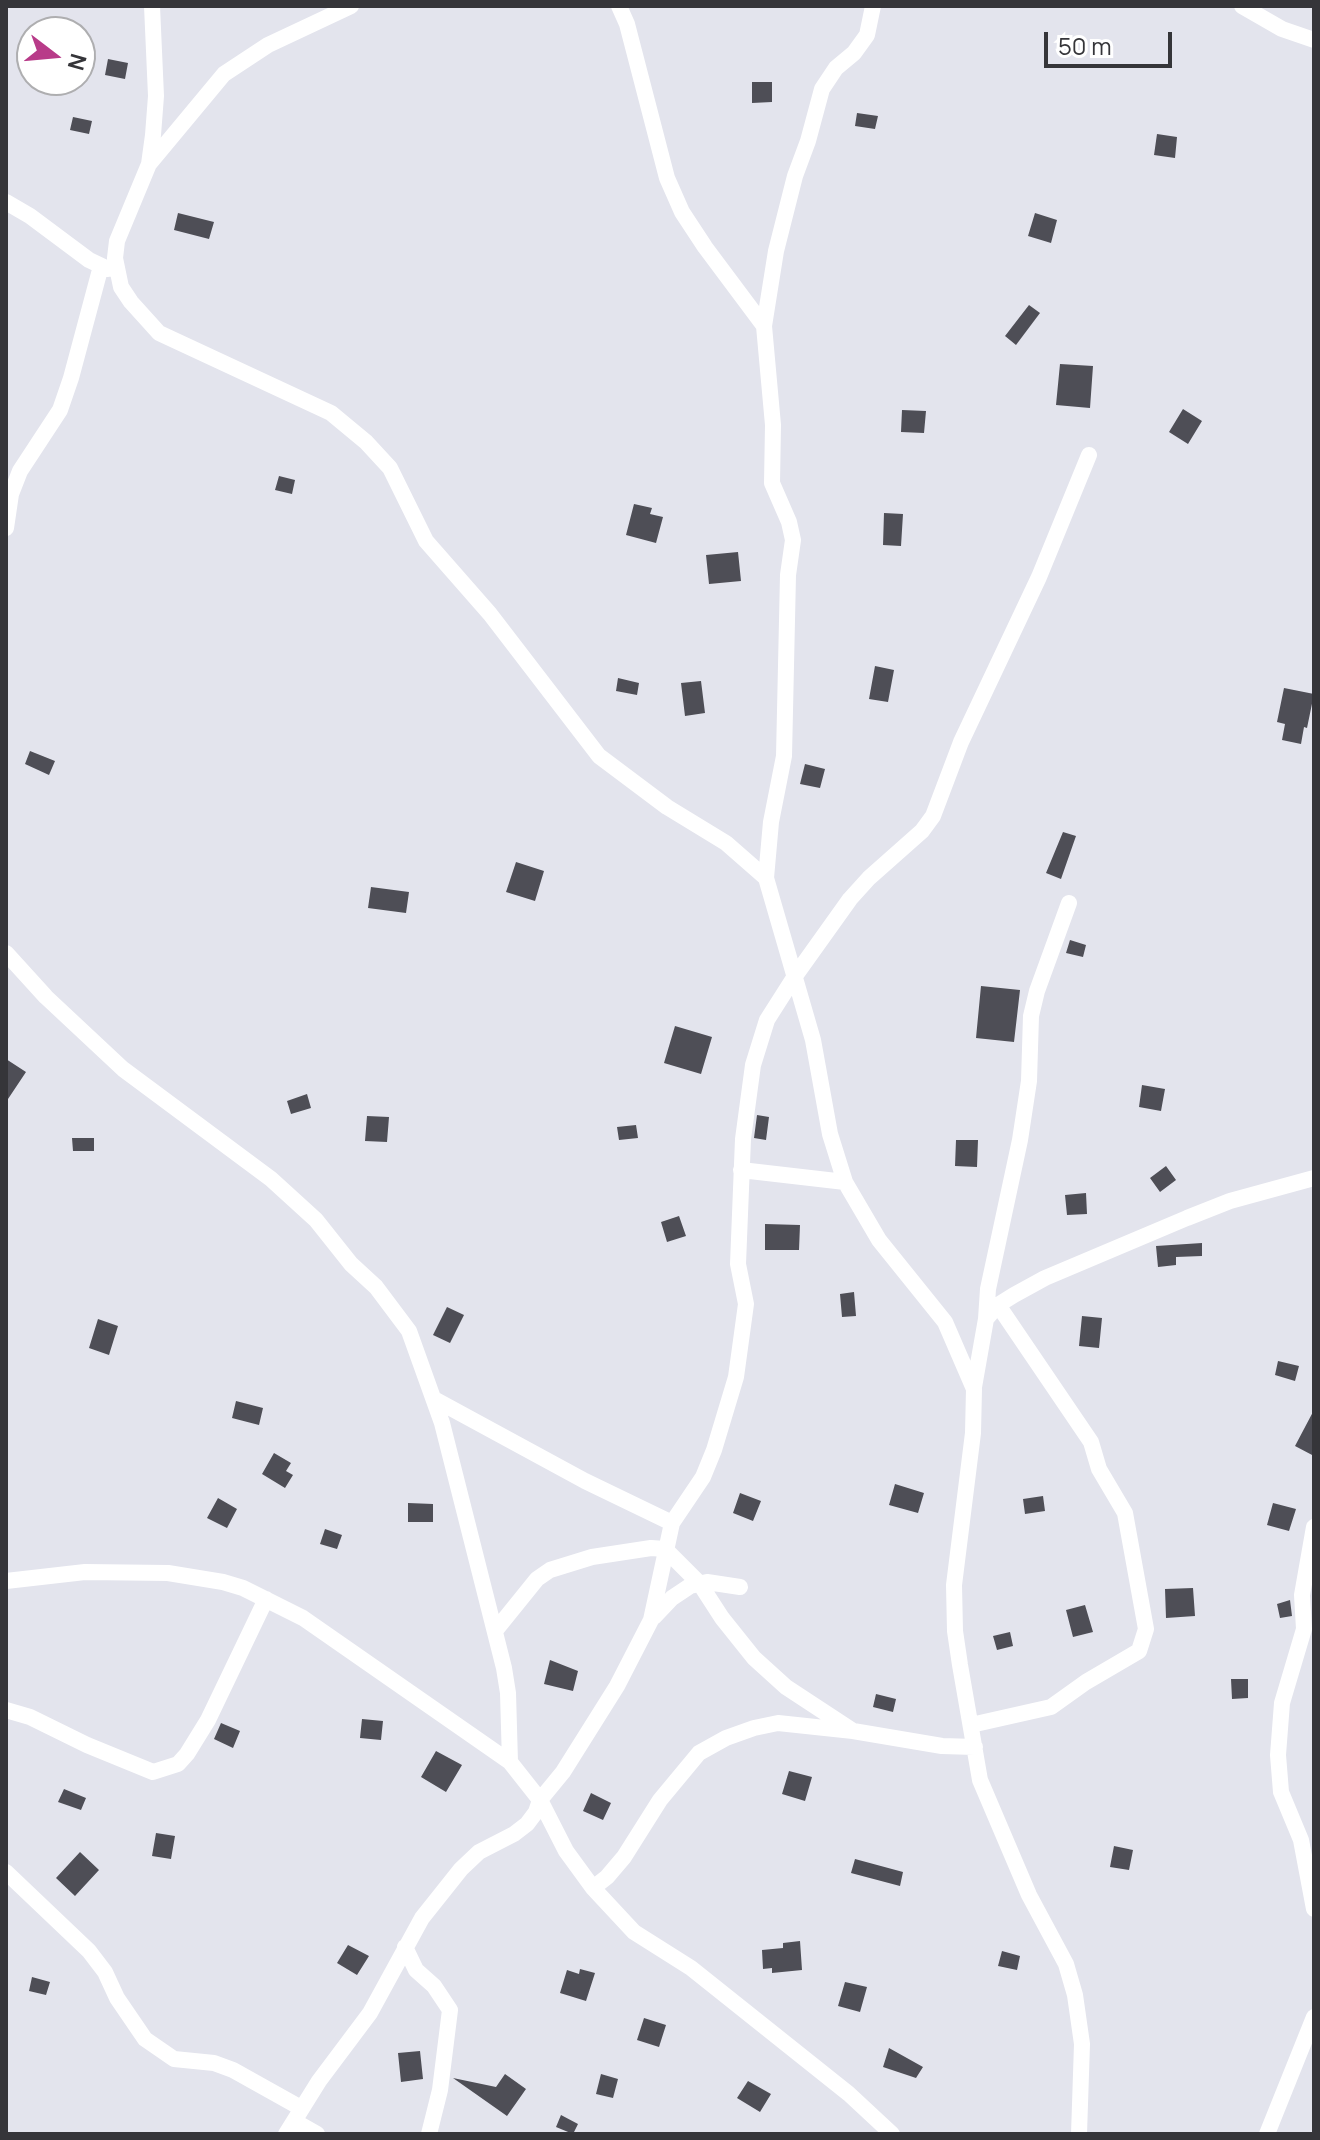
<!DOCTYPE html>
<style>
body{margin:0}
#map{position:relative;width:1320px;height:2140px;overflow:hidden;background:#e3e4ed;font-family:Manrope,sans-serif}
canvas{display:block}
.frame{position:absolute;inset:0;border:8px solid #353539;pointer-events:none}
.north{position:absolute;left:16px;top:16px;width:80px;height:80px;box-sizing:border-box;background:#fff;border:2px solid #aeaeb0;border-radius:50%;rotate:106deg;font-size:22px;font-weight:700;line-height:32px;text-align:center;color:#353539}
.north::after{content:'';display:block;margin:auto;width:28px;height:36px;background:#b83b89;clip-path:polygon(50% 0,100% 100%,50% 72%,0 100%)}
.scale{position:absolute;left:1044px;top:32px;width:128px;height:36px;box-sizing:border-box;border:4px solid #353539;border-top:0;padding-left:10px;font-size:24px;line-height:28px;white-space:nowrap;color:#353539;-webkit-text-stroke:6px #fff;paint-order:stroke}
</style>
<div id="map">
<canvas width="1320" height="2140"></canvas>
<div class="frame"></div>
<div class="north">N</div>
<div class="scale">50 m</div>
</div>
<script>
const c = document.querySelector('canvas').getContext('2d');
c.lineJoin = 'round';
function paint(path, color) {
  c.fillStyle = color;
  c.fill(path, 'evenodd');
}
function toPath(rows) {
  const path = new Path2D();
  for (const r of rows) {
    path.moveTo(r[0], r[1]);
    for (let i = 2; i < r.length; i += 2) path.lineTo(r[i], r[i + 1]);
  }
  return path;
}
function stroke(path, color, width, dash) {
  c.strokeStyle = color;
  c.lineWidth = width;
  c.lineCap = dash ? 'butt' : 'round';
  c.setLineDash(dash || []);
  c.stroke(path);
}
const building = toPath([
 [108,59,128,63,125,79,105,75],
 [752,82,772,82,772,102,752,103],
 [857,113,878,116,875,129,855,126],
 [73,117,92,121,89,134,70,130],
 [1157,134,1177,137,1175,158,1154,155],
 [178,213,214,222,209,239,174,230],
 [1035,213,1057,220,1051,243,1028,236],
 [1029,305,1040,313,1016,345,1005,336],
 [1060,364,1093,366,1090,408,1056,405],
 [1183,409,1202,421,1188,444,1169,432],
 [902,410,926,411,924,433,901,432],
 [279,476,295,480,292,494,275,490],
 [634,504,652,508,650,514,663,517,656,543,626,535],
 [884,513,903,514,901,546,883,545],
 [738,552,741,581,709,584,706,555],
 [875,666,894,670,888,702,869,699],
 [618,678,639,683,637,695,616,691],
 [701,681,705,713,685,716,681,683],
 [1284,688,1314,694,1307,728,1304,727,1301,744,1282,740,1285,724,1277,722],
 [30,751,55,761,49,775,25,764],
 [805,764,825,769,820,788,800,784],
 [1063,832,1076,836,1061,879,1046,873],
 [516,862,544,871,535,901,506,892],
 [371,887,409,892,406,913,368,908],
 [1070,940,1086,945,1083,957,1066,953],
 [981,986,1020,990,1014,1042,976,1038],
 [675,1026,712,1037,701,1074,664,1063],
 [6,1059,26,1072,6,1102],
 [1142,1085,1165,1089,1161,1111,1139,1107],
 [307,1094,311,1108,291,1114,287,1101],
 [757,1115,769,1117,766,1140,754,1138],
 [367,1116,389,1117,387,1142,365,1141],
 [636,1125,638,1138,619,1140,617,1127],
 [72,1138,94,1138,94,1151,73,1151],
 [956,1140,978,1140,977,1167,955,1166],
 [1166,1166,1176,1180,1160,1192,1150,1178],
 [1086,1193,1087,1214,1067,1215,1065,1195],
 [679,1216,686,1236,667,1242,661,1222],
 [765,1224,800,1225,799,1250,765,1250],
 [1202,1243,1202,1256,1176,1257,1176,1265,1158,1267,1156,1246],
 [854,1292,856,1316,842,1317,840,1294],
 [447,1307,464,1315,450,1343,433,1335],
 [1082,1316,1102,1318,1099,1348,1079,1346],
 [98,1319,118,1326,109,1355,89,1348],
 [1278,1361,1299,1366,1295,1381,1275,1375],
 [236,1401,263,1408,259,1425,232,1418],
 [1314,1410,1314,1456,1295,1446],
 [274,1453,291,1463,286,1471,293,1475,285,1488,262,1474],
 [895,1484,924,1493,918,1513,889,1505],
 [740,1493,761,1501,753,1521,733,1513],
 [1043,1496,1045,1511,1025,1514,1023,1499],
 [218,1498,237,1509,227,1528,207,1518],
 [408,1503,433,1504,433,1522,408,1522],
 [1273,1503,1296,1509,1289,1531,1267,1525],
 [325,1529,342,1535,337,1549,320,1544],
 [1193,1588,1195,1616,1166,1618,1165,1589],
 [1290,1600,1292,1616,1280,1618,1277,1604],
 [1085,1605,1093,1632,1073,1637,1066,1610],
 [1010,1632,1013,1646,997,1650,993,1636],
 [550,1660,578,1671,573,1691,544,1684],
 [1231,1679,1248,1679,1248,1698,1232,1699],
 [876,1694,896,1699,893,1712,873,1707],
 [362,1719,383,1721,381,1740,360,1738],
 [221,1723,240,1731,233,1748,214,1739],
 [436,1751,462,1765,446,1792,421,1777],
 [789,1771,812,1777,805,1801,782,1794],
 [64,1789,86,1798,81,1810,58,1802],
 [591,1793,611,1803,603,1820,583,1811],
 [156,1833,175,1836,171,1859,152,1856],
 [1114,1846,1133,1850,1129,1870,1110,1867],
 [80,1852,99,1870,75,1896,56,1878],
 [855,1859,903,1872,900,1886,851,1873],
 [800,1941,802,1970,772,1973,772,1968,763,1969,762,1950,783,1948,783,1943],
 [348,1945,369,1956,357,1975,337,1963],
 [1002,1951,1020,1956,1017,1970,998,1966],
 [580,1969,595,1973,586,2001,560,1993,567,1970,579,1974],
 [32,1977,50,1982,46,1995,29,1991],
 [845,1982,867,1987,860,2012,838,2006],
 [644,2018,666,2025,659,2047,637,2040],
 [889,2048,923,2067,916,2078,883,2067],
 [420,2051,423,2079,401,2082,398,2053],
 [505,2074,526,2089,507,2116,453,2078,496,2087],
 [601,2074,618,2079,613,2098,596,2094],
 [748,2081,771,2094,760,2112,737,2098],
 [561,2115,578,2124,573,2134,556,2127]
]);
const street = toPath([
 [152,6,156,96,153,135,149,164,117,241,115,258,121,287,131,302,159,333,331,413,366,442,390,468,426,541,490,614,599,756,667,807,726,843,766,878,813,1040,830,1134,845,1182,879,1240,945,1322,974,1389,973,1433,954,1585,955,1631,960,1665,980,1780,1029,1895,1066,1964,1075,1995,1082,2044,1079,2134],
 [619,6,627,24,667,178,682,212,705,247,764,326],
 [1242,6,1282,29,1314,40],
 [150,163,224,74,268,45,351,6],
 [6,202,30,216,89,260,108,269],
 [6,528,11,494,20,471,60,410,71,378,101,266],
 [766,878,771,822,784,756,788,575,793,540,789,522,772,483,773,425,764,326,776,251,795,176,808,141,822,89,836,68,854,53,867,35,873,6],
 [6,953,46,997,123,1069,271,1179,316,1220,351,1264,376,1287,409,1331,442,1423,504,1668,508,1693,510,1762],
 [741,1170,845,1182],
 [986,1319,988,1289,1020,1140,1029,1081,1031,1016,1037,991,1069,903],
 [974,1387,986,1319,998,1305,1014,1295,1045,1278,1187,1218,1230,1201,1314,1178],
 [434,1399,585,1481,672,1523],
 [1314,1527,1302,1595,1304,1629,1282,1703,1278,1755,1281,1792,1301,1840,1314,1909],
 [6,1581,85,1572,168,1573,223,1582,243,1588,303,1618,510,1762,540,1800,566,1851,593,1888,634,1932,691,1968,849,2094,892,2134],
 [654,1617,672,1598,690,1586,707,1582,740,1587],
 [495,1631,537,1579,550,1570,592,1557,651,1548,665,1549,700,1584,722,1618,754,1658,786,1687,853,1731],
 [6,1710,30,1717,87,1745,153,1772,178,1764,187,1754,208,1720,266,1599],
 [971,1725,1051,1707,1086,1682,1139,1651,1146,1629,1125,1513,1099,1469,1091,1442,998,1305],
 [6,1872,89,1951,105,1972,117,1998,145,2039,174,2059,214,2063,233,2070,301,2108],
 [593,1888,607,1877,624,1857,660,1800,699,1753,726,1738,754,1728,778,1723,853,1731,942,1746,975,1747],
 [405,1947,416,1970,434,1986,450,2010,440,2090,429,2134],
 [294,2121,317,2134],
 [286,2134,319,2081,370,2013,422,1918,461,1869,479,1852,514,1834,527,1824,536,1812,540,1800,563,1772,617,1686,651,1620,672,1523,703,1477,714,1450,736,1377,746,1304,738,1264,743,1139,753,1065,767,1020,795,976,850,899,869,878,922,831,933,816,961,742,1039,577,1089,455],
 [1267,2134,1314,2017]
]);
paint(building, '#4e4e56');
stroke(street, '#fff', 16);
</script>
